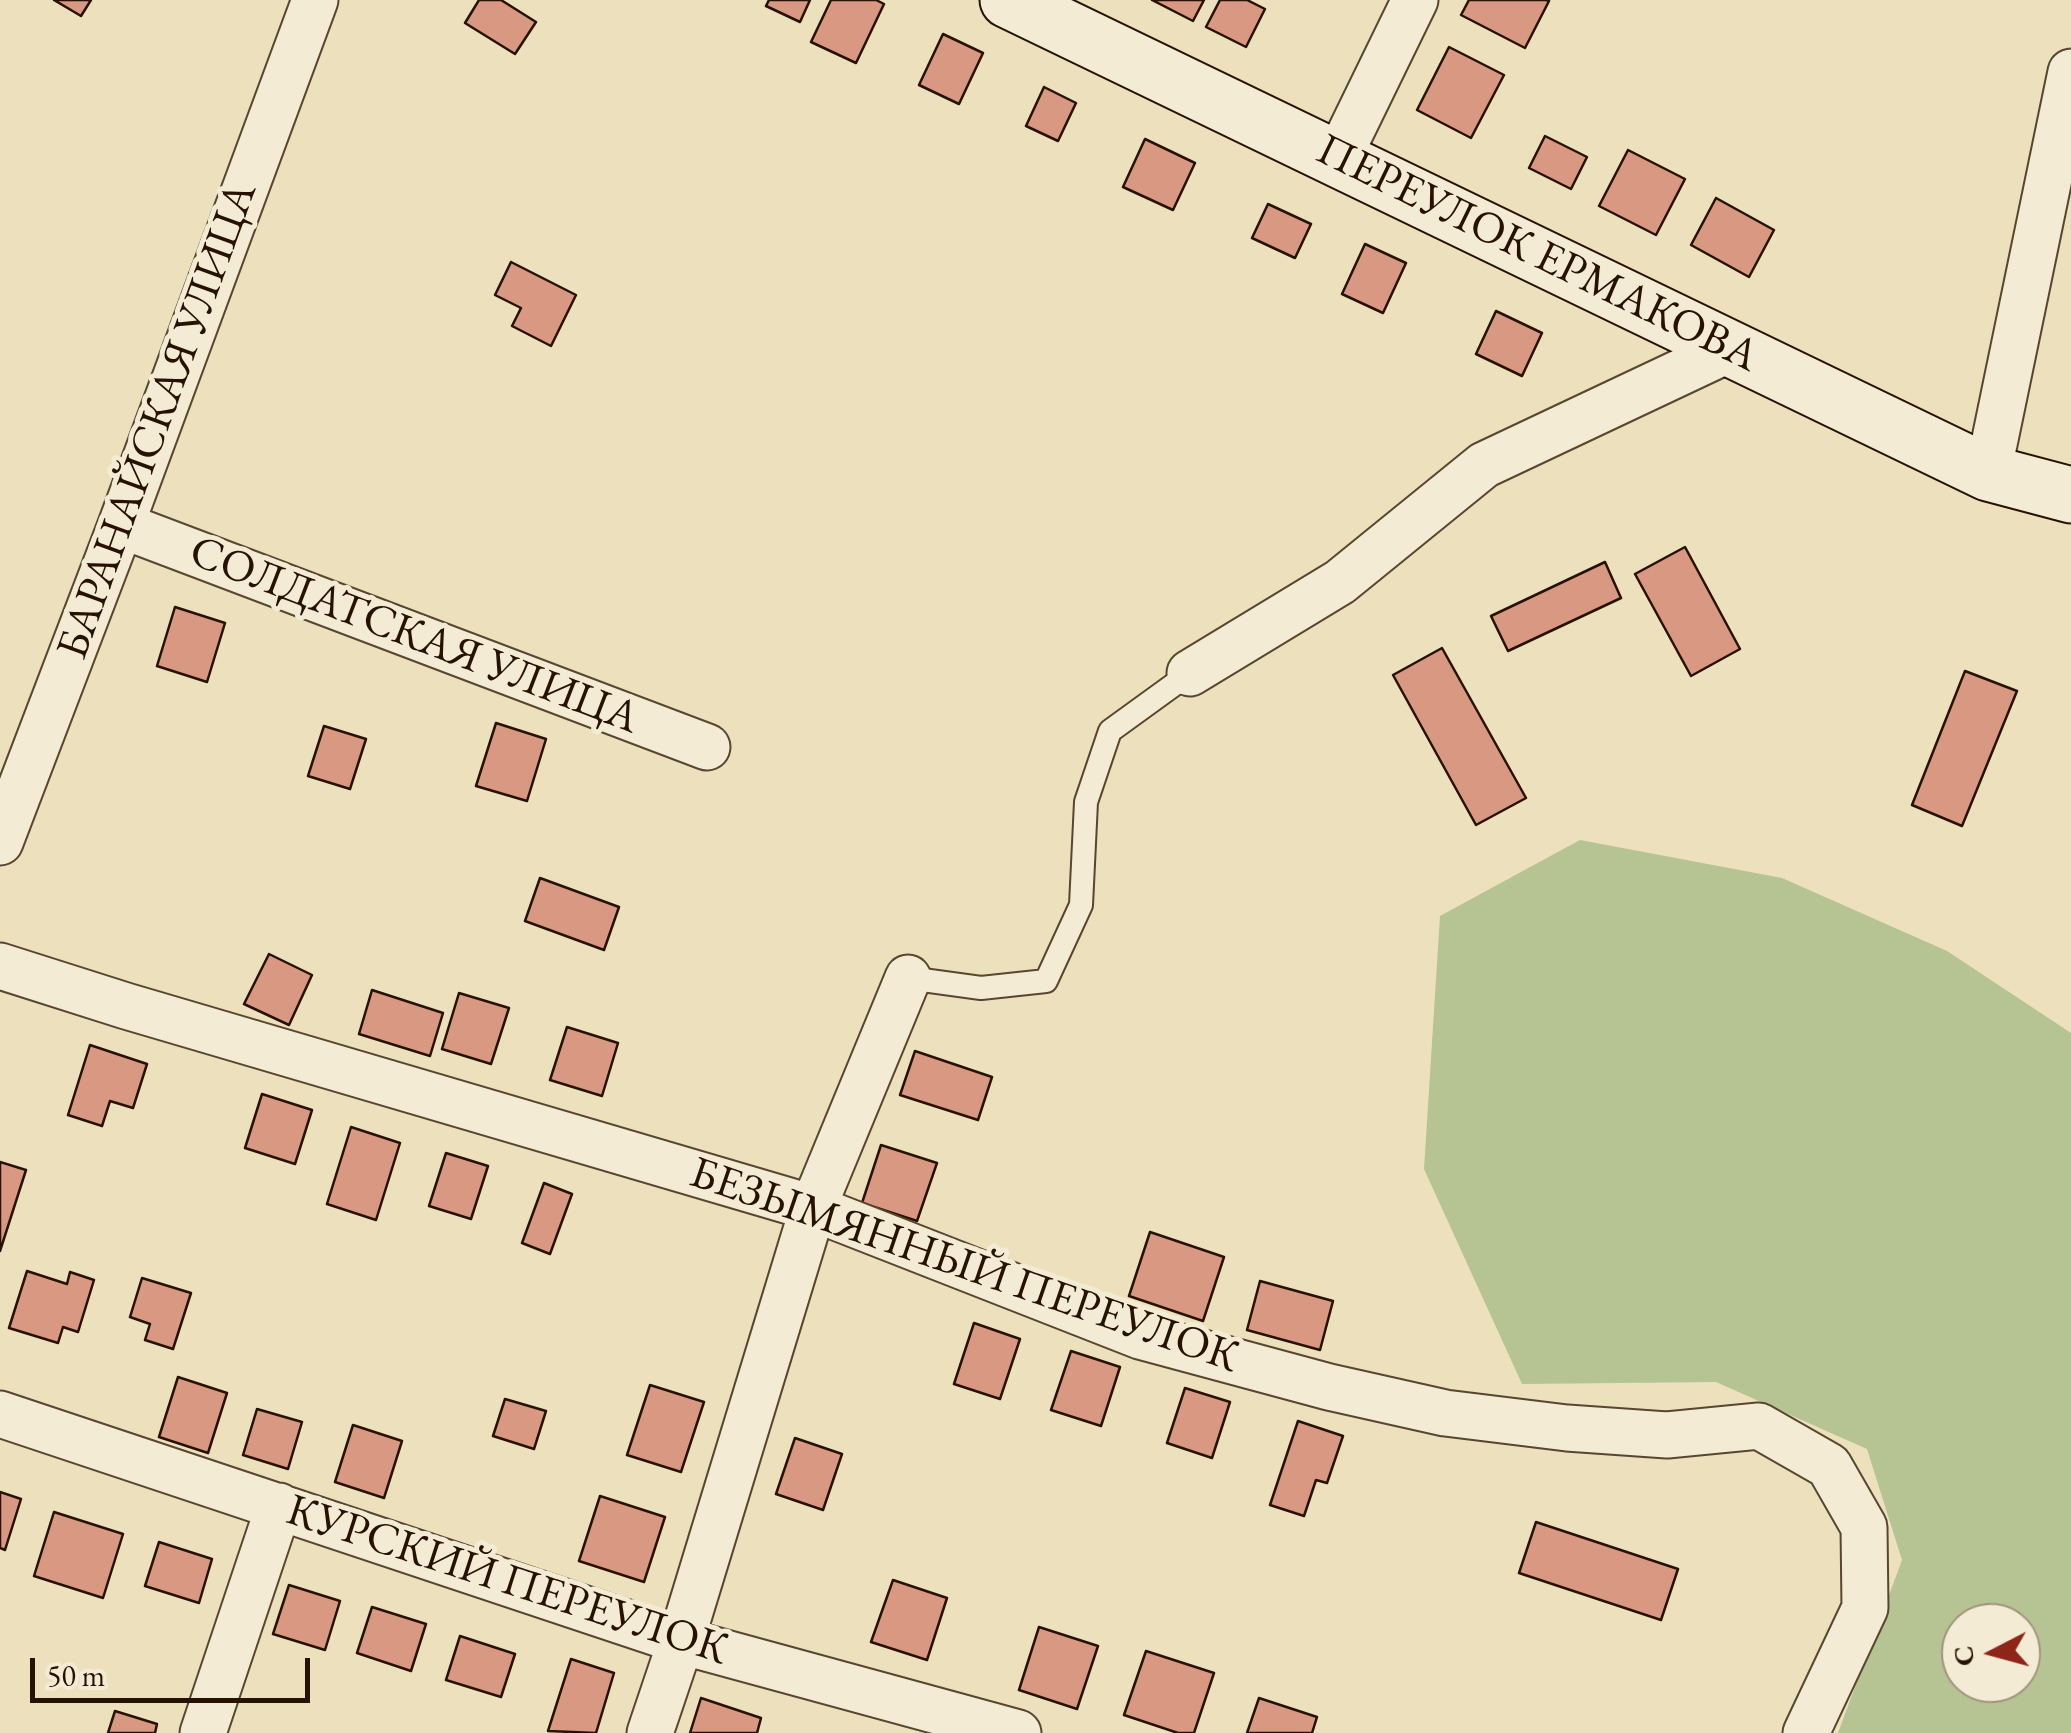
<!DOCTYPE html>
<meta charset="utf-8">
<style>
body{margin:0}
#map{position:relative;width:2071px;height:1733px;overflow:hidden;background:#ece0bd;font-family:"EB Garamond",serif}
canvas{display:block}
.north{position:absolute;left:1941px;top:1603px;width:100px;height:100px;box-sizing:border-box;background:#f3ebd4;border:2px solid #a1947f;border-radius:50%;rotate:264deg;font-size:28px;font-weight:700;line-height:40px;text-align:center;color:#271200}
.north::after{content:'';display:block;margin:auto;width:35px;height:45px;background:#8f2418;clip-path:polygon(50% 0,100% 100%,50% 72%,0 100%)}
.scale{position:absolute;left:30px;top:1658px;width:280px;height:45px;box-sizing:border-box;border:5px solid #271200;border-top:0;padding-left:12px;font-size:30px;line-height:35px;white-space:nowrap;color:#271200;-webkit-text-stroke:8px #f3ebd4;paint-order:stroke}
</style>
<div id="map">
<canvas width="2071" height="1733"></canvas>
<div class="north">С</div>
<div class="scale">50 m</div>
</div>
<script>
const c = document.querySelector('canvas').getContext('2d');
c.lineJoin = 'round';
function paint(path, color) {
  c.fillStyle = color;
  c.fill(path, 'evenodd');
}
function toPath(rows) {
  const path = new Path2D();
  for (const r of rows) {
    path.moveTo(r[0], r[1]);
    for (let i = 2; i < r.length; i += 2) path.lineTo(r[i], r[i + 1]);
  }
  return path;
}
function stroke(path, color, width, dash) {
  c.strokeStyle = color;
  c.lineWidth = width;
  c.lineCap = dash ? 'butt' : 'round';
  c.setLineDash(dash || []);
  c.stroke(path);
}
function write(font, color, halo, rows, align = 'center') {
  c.font = font + ' "EB Garamond",serif';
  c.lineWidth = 10;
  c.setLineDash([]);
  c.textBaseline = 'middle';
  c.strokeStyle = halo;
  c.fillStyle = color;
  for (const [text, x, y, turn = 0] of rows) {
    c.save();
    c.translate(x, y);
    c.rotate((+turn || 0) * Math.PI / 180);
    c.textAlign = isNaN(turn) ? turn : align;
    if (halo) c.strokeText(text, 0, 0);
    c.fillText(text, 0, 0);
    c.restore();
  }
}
const green = toPath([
 [1580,840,1782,878,1947,951,2071,1033,2071,1733,1838,1733,1902,1560,1867,1449,1716,1382,1522,1384,1424,1169,1440,916],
 [1961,1623,2021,1623,2021,1683,1961,1683]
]);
const building = toPath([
 [54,0,91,0,81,16,54,0],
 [479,0,501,0,536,22,515,54,465,23,479,0],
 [769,0,810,0,800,22,766,6,769,0],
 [831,0,876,0,884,4,856,63,811,42,831,0],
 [1152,0,1204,0,1193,21,1152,0],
 [1220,0,1247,0,1265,9,1246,47,1206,27,1220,0],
 [1469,0,1546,0,1549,1,1525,48,1461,15,1469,0],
 [943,34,983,53,959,104,919,85,943,34],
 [1449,47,1504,75,1471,138,1417,110,1449,47],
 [1044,87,1076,103,1058,141,1026,126,1044,87],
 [1545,136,1587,157,1571,189,1529,168,1545,136],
 [1145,139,1195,163,1173,210,1123,187,1145,139],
 [1628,150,1685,179,1656,235,1599,206,1628,150],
 [1716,198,1774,230,1749,277,1691,245,1716,198],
 [1268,204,1311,224,1295,258,1252,238,1268,204],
 [1365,244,1406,263,1383,313,1342,294,1365,244],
 [511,262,576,295,551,346,512,326,521,308,495,295,511,262],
 [1496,311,1542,333,1522,376,1476,354,1496,311],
 [1685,547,1740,649,1691,676,1635,574,1685,547],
 [1605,562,1621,598,1508,651,1491,616,1605,562],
 [175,607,225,623,207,682,157,666,175,607],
 [1442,648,1526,798,1476,825,1393,675,1442,648],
 [1965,671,2017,691,1962,826,1912,805,1965,671],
 [496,723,546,739,527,801,476,786,496,723],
 [324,726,366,739,350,789,308,776,324,726],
 [540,878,619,907,604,950,525,921,540,878],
 [269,954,312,975,289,1025,244,1004,269,954],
 [372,990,443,1013,430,1056,359,1034,372,990],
 [459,993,509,1008,491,1064,442,1049,459,993],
 [567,1027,618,1043,602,1096,550,1080,567,1027],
 [90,1045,147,1064,133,1108,110,1101,102,1126,68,1115,90,1045],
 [915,1051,992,1077,978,1120,900,1095,915,1051],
 [262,1094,312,1110,295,1164,245,1148,262,1094],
 [351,1127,400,1143,376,1220,327,1204,351,1127],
 [881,1145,937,1163,917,1221,862,1203,881,1145],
 [446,1153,488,1166,471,1219,429,1206,446,1153],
 [0,1162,26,1170,0,1251,0,1162],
 [544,1183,572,1194,550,1254,522,1243,544,1183],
 [1150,1232,1224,1257,1203,1321,1129,1296,1150,1232],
 [27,1271,67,1284,70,1272,94,1280,78,1332,63,1327,58,1343,9,1328,27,1271],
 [142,1278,191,1293,173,1349,145,1340,150,1324,130,1317,142,1278],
 [1260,1281,1333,1301,1320,1350,1247,1330,1260,1281],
 [974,1323,1020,1339,1000,1399,954,1384,974,1323],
 [1071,1351,1120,1367,1101,1426,1051,1410,1071,1351],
 [178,1377,227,1393,208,1453,159,1437,178,1377],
 [650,1385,704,1402,681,1472,627,1455,650,1385],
 [1185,1388,1230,1402,1212,1458,1167,1443,1185,1388],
 [505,1399,546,1411,534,1449,493,1436,505,1399],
 [257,1409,302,1422,288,1469,243,1455,257,1409],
 [1298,1421,1343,1436,1327,1483,1316,1480,1304,1516,1270,1505,1298,1421],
 [353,1425,402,1441,384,1498,335,1482,353,1425],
 [795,1438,842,1454,823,1510,776,1494,795,1438],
 [0,1492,21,1499,5,1550,0,1548,0,1492],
 [600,1496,665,1517,644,1582,579,1561,600,1496],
 [54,1512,123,1534,103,1598,34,1576,54,1512],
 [1536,1522,1678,1569,1661,1620,1519,1573,1536,1522],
 [159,1542,212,1559,199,1603,145,1586,159,1542],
 [893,1580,947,1598,927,1660,871,1642,893,1580],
 [289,1585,340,1601,325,1650,273,1634,289,1585],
 [372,1607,426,1624,411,1671,357,1653,372,1607],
 [1039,1627,1098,1646,1077,1709,1019,1690,1039,1627],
 [460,1636,515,1654,501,1697,446,1680,460,1636],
 [1146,1651,1214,1673,1194,1733,1178,1733,1124,1715,1146,1651],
 [571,1659,614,1673,596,1733,548,1731,571,1659],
 [701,1698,761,1718,757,1733,690,1733,701,1698],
 [1259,1698,1317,1717,1312,1733,1247,1733,1259,1698],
 [115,1711,157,1724,155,1733,108,1733,115,1711]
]);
const lane = toPath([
 [908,978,981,988,1046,981,1081,905,1086,802,1110,731,1190,673]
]);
const street = toPath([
 [1338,158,1415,0],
 [1988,473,2071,72],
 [121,525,707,747],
 [1190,673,1340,582,1484,465,1732,348],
 [0,842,121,525,315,0],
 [0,966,126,1006,813,1208,1140,1336,1329,1387,1445,1413,1567,1428,1667,1435,1759,1426,1829,1466,1864,1527,1865,1608,1806,1733],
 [0,1414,681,1641,1018,1733],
 [203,1733,279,1506],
 [650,1733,681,1641,813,1208,908,978]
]);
const secondary = toPath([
 [1008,0,1988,473,2071,495]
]);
const streetNames = [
 ["ПЕРЕУЛОК ЕРМАКОВА",1537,254,26],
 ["БАРАНАЙСКАЯ УЛИЦА",158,421,-70],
 ["СОЛДАТСКАЯ УЛИЦА",414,636,21],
 ["БЕЗЫМЯННЫЙ ПЕРЕУЛОК",964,1266,19],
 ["КУРСКИЙ ПЕРЕУЛОК",507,1581,18]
];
paint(green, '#b6c393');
paint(building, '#d99882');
stroke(building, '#271200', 2.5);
stroke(lane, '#58462f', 26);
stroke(street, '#58462f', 49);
stroke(secondary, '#271200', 59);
stroke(lane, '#f3ebd4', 22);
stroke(street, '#f3ebd4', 45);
stroke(secondary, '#f3ebd4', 55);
write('45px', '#271200', '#f3ebd4', streetNames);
</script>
